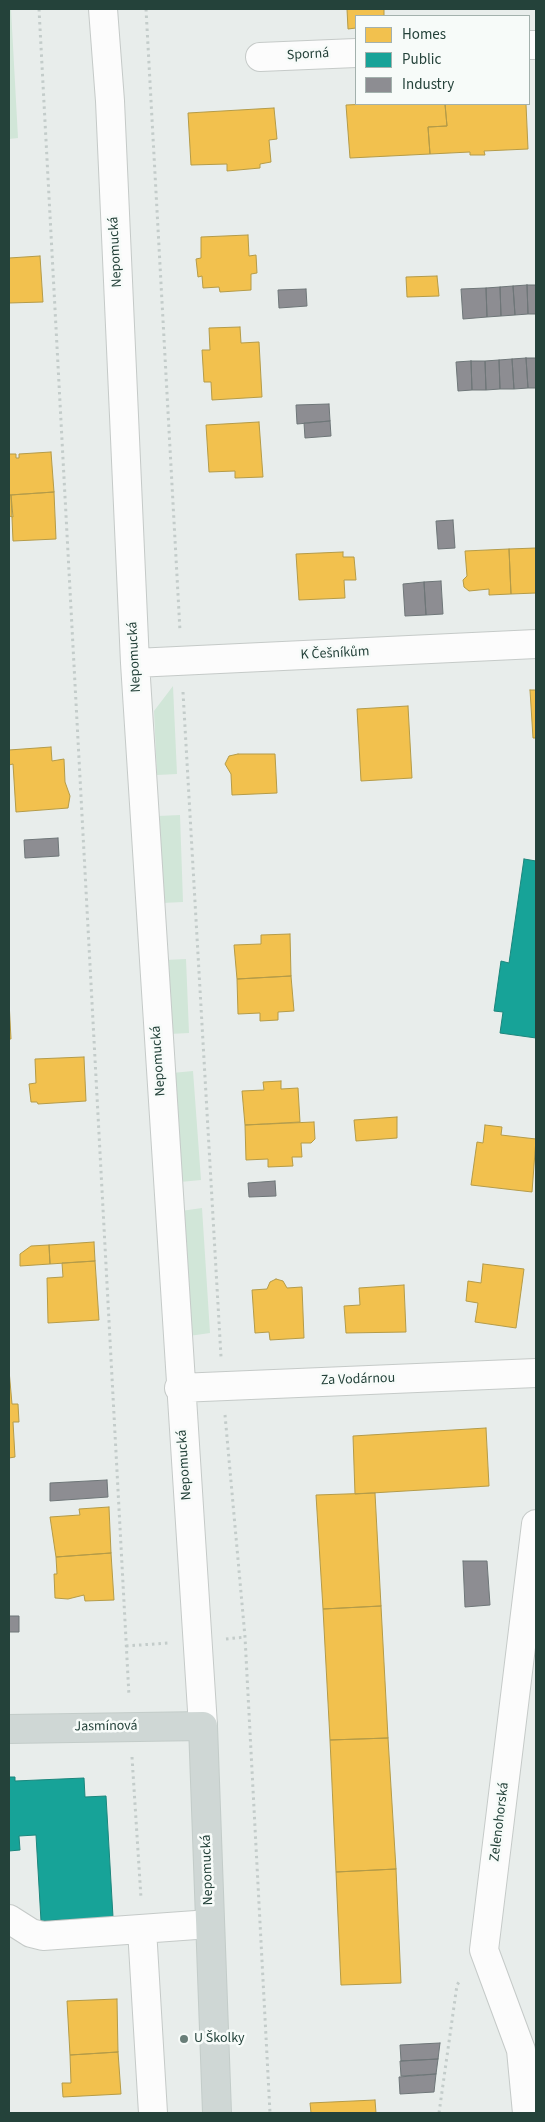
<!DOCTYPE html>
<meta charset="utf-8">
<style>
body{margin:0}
#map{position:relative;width:545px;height:2122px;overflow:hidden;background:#e8edeb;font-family:"Source Sans 3",sans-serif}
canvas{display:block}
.frame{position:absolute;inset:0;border:10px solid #24423a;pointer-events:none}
.legend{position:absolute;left:355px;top:15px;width:175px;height:90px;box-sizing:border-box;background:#f7fbf9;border:1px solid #a3b1ad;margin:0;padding:6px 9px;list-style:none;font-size:15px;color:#24423a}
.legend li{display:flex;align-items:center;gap:10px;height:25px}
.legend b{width:25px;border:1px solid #a3b1ad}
</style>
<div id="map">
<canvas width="545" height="2122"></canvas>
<div class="frame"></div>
<ul class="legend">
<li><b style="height:14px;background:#f2c14e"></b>Homes</li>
<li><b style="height:14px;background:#17a398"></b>Public</li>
<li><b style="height:14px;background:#8d8d92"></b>Industry</li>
</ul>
</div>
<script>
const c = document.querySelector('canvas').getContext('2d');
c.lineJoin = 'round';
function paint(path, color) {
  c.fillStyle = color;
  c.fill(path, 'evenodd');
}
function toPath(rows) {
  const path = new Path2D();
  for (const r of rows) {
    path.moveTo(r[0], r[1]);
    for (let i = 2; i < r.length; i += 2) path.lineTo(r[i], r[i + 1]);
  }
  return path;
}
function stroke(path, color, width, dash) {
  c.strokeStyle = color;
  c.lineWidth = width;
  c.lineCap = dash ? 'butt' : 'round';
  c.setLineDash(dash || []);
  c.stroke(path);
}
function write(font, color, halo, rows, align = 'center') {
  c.font = font + ' "Source Sans 3",sans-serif';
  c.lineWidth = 5;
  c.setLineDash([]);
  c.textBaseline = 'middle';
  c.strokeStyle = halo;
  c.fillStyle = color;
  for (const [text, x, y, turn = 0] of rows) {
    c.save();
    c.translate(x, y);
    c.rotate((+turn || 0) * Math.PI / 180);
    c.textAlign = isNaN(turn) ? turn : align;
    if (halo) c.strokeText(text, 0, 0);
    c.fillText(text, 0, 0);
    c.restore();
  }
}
const green = toPath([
 [9,9,11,9,18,138,9,139],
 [173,686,177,774,157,775,154,711],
 [180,815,183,902,162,903,158,816],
 [186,959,189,1033,169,1034,165,960],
 [193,1071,201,1180,180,1182,172,1073],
 [202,1208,210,1333,189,1336,181,1211]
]);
const homes = toPath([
 [347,9,384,9,384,16,356,16,356,28,348,29,347,9],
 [368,104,445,104,447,126,428,127,430,154,350,158,346,105,368,104],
 [445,104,526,104,528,149,484,151,485,155,470,155,470,152,430,154,428,127,447,126,445,104],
 [274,108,277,139,269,140,271,162,260,164,260,168,227,171,227,164,191,165,188,113,274,108],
 [248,235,249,256,256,255,257,273,251,274,251,290,220,292,219,287,203,288,202,276,198,277,196,259,201,258,201,237,248,235],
 [40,256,43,302,9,303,9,258,40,256],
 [437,276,439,296,407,297,406,277,437,276],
 [240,327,241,343,259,342,262,397,212,400,211,382,204,382,202,350,210,350,209,328,240,327],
 [259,422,263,477,235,478,235,471,209,472,206,425,259,422],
 [51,452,54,492,9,495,9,454,16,454,16,458,19,458,19,454,51,452],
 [54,492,56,539,13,541,11,495,54,492],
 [9,495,11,495,13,517,9,516,9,495],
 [536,548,536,593,511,594,509,549,536,548],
 [509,549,511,594,489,595,489,589,469,591,464,587,463,580,467,576,465,551,509,549],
 [343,552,343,557,354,557,356,580,344,580,345,598,299,600,296,554,343,552],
 [530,690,536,690,536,738,533,738,530,690],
 [408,706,412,778,361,781,357,709,408,706],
 [51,747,52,761,64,759,65,782,70,796,68,808,16,812,13,764,9,765,9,750,51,747],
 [238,754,275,754,277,793,232,795,231,774,225,764,229,756,238,754],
 [290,934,291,976,237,979,234,945,261,944,261,935,290,934],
 [291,976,294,1011,278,1012,278,1020,260,1021,260,1013,238,1014,237,979,291,976],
 [9,1001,11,1039,9,1039,9,1001],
 [84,1057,86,1101,38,1104,37,1102,31,1102,29,1084,36,1083,35,1059,84,1057],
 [281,1081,281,1089,298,1088,300,1122,245,1125,242,1091,264,1090,263,1082,281,1081],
 [397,1117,397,1138,356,1141,354,1120,397,1117],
 [314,1122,315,1139,311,1143,301,1143,302,1157,292,1157,293,1166,268,1167,268,1159,246,1160,245,1125,314,1122],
 [485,1125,502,1127,501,1135,536,1139,532,1192,471,1185,477,1142,483,1143,485,1125],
 [94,1242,95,1261,50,1264,49,1245,94,1242],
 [49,1245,50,1264,20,1266,20,1254,31,1246,49,1245],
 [95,1261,99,1320,48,1323,47,1278,63,1277,62,1263,95,1261],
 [483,1264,524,1269,516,1328,475,1322,478,1303,466,1301,468,1281,481,1283,483,1264],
 [276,1279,283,1281,287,1288,302,1287,304,1338,270,1340,269,1332,255,1333,252,1290,267,1289,270,1282,276,1279],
 [404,1285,406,1332,346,1333,344,1306,360,1305,359,1288,404,1285],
 [9,1370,12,1404,18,1404,19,1422,13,1422,15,1457,9,1458,9,1370],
 [486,1428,489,1486,355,1494,353,1436,486,1428],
 [375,1493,381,1606,323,1609,316,1495,375,1493],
 [109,1507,111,1553,56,1557,50,1517,80,1515,79,1509,109,1507],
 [111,1553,114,1600,85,1601,84,1595,68,1599,55,1598,54,1574,57,1574,56,1557,111,1553],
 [381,1606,388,1738,330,1740,323,1609,381,1606],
 [388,1738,396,1869,336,1872,330,1740,388,1738],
 [396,1869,401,1983,341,1985,336,1872,396,1869],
 [117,1999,118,2052,70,2055,67,2001,117,1999],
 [118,2052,121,2094,63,2097,62,2083,71,2083,70,2055,118,2052],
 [375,2100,376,2113,311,2113,310,2103,375,2100]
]);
const public = toPath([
 [524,859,536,861,536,1038,500,1033,503,1012,494,1011,501,961,509,963,524,859],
 [9,1777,15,1777,15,1781,84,1778,85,1797,106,1796,113,1917,41,1921,36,1835,19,1836,20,1850,9,1851,9,1777]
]);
const industry = toPath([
 [527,285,536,285,536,314,528,314,527,285],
 [527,285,528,314,515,315,513,286,527,285],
 [513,286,515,315,501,316,500,287,513,286],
 [500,287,501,316,487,317,486,288,500,287],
 [486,288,487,317,463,319,461,289,486,288],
 [306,289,307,306,279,308,278,290,306,289],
 [526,358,536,358,536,388,528,388,526,358],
 [526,358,528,388,514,389,512,359,526,358],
 [512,359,514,389,500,389,499,360,512,359],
 [499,360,500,389,486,390,485,361,499,360],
 [471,361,485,361,486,390,472,390,471,361],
 [471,361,472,390,458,391,456,362,471,361],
 [329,404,330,421,297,424,296,405,329,404],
 [330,421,331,436,305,438,304,423,330,421],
 [453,520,455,548,438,549,436,521,453,520],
 [441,581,443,614,426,615,424,582,441,581],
 [424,582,426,615,405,616,403,584,424,582],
 [58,838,59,856,25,858,24,840,58,838],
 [275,1181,276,1196,249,1197,248,1183,275,1181],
 [107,1480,108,1497,50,1501,50,1483,107,1480],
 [463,1561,487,1561,490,1605,465,1607,463,1561],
 [9,1616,19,1616,19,1632,9,1632,9,1616],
 [440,2043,438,2059,401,2061,400,2045,440,2043],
 [438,2059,436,2074,401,2076,400,2061,438,2059],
 [436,2074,434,2092,400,2094,399,2077,436,2074]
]);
const path = toPath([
 [39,9,129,1696],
 [146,9,180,631],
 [183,692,221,1357],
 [225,1415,245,1637,270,2113],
 [226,1639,245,1637],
 [126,1646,168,1643],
 [132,1757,141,1898],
 [439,2113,457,1985,461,1979]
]);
const minor = toPath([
 [103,9,110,101,135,663,203,1726],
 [529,45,536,45],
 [260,57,356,53],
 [135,663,536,644],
 [179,1388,536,1373],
 [9,1919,31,1933,43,1936,210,1924],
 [142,1929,153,2113],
 [527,2113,521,2050,484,1950,536,1524]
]);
const major = toPath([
 [9,1729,203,1726,217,2113]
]);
const markers = [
 [184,2039,5,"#697e78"]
];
const streetNames = [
 ["Sporná",308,55,-3],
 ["Nepomucká",116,252,-93],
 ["K Češníkům",335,654,-3],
 ["Nepomucká",135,657,-93],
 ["Nepomucká",159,1061,-94],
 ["Za Vodárnou",358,1380,-2],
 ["Nepomucká",185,1465,-94],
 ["Jasmínová",106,1727,-1],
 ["Zelenohorská",500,1822,-83],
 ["Nepomucká",208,1870,-92]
];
const poiNames = [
 ["U Školky",194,2039]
];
paint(green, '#d1e6d8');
paint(homes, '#f2c14e');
stroke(homes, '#b49b48', 1);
paint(public, '#17a398');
stroke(public, '#1b867c', 1);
paint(industry, '#8d8d92');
stroke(industry, '#6e7678', 1);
stroke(minor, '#c5cac8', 30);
stroke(major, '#c3ccc9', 30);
stroke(path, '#c3ccca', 3, [2.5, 4]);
stroke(minor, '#fcfcfc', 28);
stroke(major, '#cfd7d5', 28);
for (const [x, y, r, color] of markers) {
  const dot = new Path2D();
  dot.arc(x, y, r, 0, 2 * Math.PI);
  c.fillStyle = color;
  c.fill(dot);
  stroke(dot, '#f7fbf9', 2);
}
write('14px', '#24423a', '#f7fbf9', streetNames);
write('14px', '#24423a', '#f7fbf9', poiNames, 'left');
</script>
